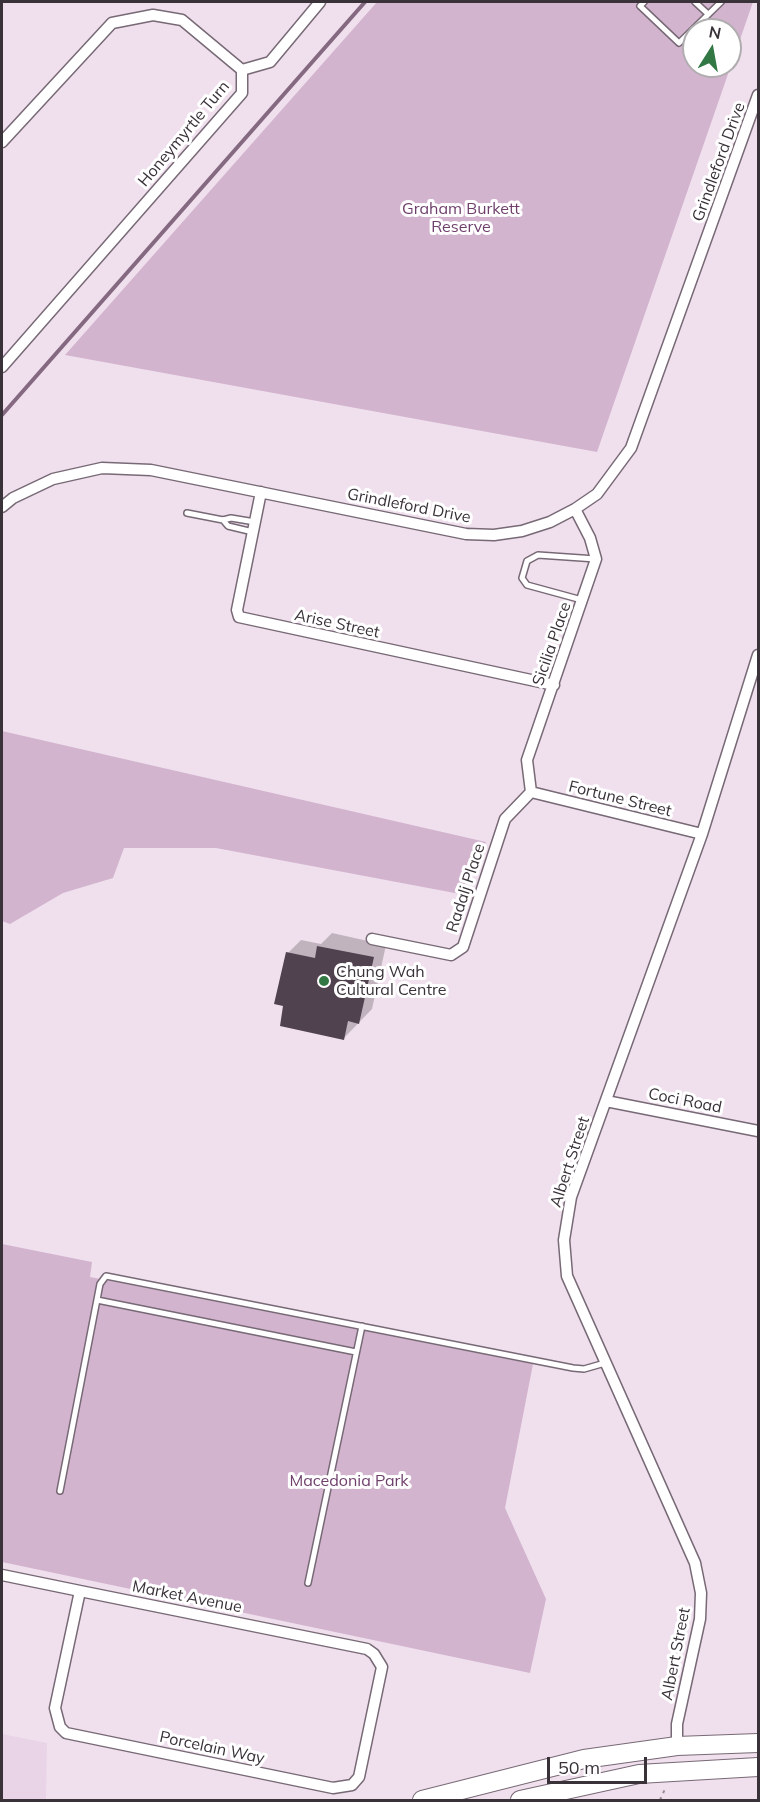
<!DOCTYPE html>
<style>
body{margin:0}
#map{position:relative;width:760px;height:1802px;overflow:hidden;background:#f0e0ee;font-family:Mulish,sans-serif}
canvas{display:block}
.frame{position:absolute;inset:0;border:3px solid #393238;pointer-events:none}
.north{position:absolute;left:682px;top:18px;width:60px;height:60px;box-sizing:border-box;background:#fff;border:2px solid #b0adaf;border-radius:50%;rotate:11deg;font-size:16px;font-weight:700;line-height:24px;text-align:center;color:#393238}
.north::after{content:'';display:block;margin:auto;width:21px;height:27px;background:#317844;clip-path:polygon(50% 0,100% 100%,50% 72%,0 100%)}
.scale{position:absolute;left:547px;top:1757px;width:100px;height:27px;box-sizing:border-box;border:3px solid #393238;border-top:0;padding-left:8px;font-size:18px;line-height:21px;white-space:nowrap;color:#393238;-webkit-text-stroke:4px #fff;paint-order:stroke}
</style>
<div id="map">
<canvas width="760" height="1802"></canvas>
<div class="frame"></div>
<div class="north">N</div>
<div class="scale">50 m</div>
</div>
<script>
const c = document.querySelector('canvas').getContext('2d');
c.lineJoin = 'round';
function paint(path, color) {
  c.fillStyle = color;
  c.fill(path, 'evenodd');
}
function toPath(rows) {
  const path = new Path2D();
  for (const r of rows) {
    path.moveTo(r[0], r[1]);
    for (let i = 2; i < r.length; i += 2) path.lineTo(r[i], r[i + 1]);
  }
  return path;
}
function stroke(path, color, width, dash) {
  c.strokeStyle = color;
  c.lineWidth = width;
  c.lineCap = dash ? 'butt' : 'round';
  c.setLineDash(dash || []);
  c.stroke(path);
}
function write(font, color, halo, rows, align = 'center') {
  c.font = font + ' Mulish,sans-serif';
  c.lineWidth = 6;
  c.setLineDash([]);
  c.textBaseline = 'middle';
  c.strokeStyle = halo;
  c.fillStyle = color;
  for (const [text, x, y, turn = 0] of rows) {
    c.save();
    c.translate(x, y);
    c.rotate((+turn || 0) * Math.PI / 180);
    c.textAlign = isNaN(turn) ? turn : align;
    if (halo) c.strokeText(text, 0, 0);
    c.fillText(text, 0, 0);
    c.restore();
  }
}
const built = toPath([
 [2,1734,47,1743,46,1800,2,1800]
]);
const green = toPath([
 [377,2,753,2,597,452,65,355],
 [694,30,730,30,730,66,694,66],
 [2,731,486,842,460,894,216,848,124,848,113,878,63,893,10,924,2,921],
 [2,1244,92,1262,90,1277,533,1364,505,1508,546,1599,530,1673,2,1562]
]);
const shadow = toPath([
 [332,933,386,945,372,1009,344,1038,285,1004,288,953,301,940,321,944]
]);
const stream = toPath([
 [2,415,365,2]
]);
const building = toPath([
 [317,946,374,957,359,1024,348,1021,344,1040,280,1026,283,1006,274,1004,286,952,315,958]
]);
const path = toPath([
 [660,1800,665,1789]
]);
const service = toPath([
 [644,2,640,6,679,43,721,2],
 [695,2,708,14],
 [187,513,223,520,231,518,255,522],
 [223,520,228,526,253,532],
 [582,600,527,585,522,578,527,561,538,555,596,559],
 [97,1300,356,1352],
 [60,1491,100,1284,106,1276,573,1368,584,1369,605,1363],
 [308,1583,362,1326]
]);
const minor = toPath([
 [242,70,270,62,320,2],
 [2,142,112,23,153,15,182,20,242,70,242,93,2,367],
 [261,492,237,610,239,617,554,685],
 [2,507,13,498,53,479,102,468,151,470,466,534,494,535,522,531,550,522,575,509,597,494,631,448,758,95],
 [531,792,527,760,596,559,590,538,575,509],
 [531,792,702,834],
 [372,939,451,955,463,947,505,819,531,792],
 [606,1101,758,1131],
 [2,1575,80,1591,367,1649,374,1654,382,1667,359,1777,352,1785,333,1788,66,1733,60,1727,55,1708,80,1591],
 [677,1746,677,1724,700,1619,701,1593,695,1563,567,1276,564,1240,571,1197,702,834,758,655]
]);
const trunk = toPath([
 [422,1800,584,1759,677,1746,758,1743],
 [520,1800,639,1774,758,1767]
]);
const markers = [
 [324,981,6,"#317844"]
];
const streetNames = [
 ["Honeymyrtle Turn",184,134,-50],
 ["Grindleford Drive",719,162,-70],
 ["Grindleford Drive",409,506,11],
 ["Arise Street",337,624,12],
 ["Sicilia Place",552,644,-71],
 ["Fortune Street",620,799,14],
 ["Radalj Place",466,888,-72],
 ["Coci Road",685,1101,11],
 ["Albert Street",570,1162,-72],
 ["Market Avenue",187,1597,11],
 ["Albert Street",676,1654,-79],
 ["Porcelain Way",212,1748,12]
];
const parkNames = [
 ["Graham Burkett",461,209],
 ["Reserve",461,227],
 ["Macedonia Park",349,1481]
];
const poiNames = [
 ["Chung Wah",336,972],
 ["Cultural Centre",336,990]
];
paint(built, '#e9d3e6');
paint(green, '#d3b4cf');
paint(shadow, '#0003');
stroke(stream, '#846981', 4);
paint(building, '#50424e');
stroke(service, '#776975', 8);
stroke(minor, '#776975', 13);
stroke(trunk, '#776975', 20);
stroke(path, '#988c96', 2, [3, 4.5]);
stroke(service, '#fff', 5);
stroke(minor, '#fff', 10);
stroke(trunk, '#fff', 18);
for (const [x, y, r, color] of markers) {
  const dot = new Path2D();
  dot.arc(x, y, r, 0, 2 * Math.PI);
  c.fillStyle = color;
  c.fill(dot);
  stroke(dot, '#fff', 2);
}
write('16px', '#393238', '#fff', streetNames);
write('16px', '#6f3f6c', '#fff', parkNames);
write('16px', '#393238', '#fff', poiNames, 'left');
</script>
